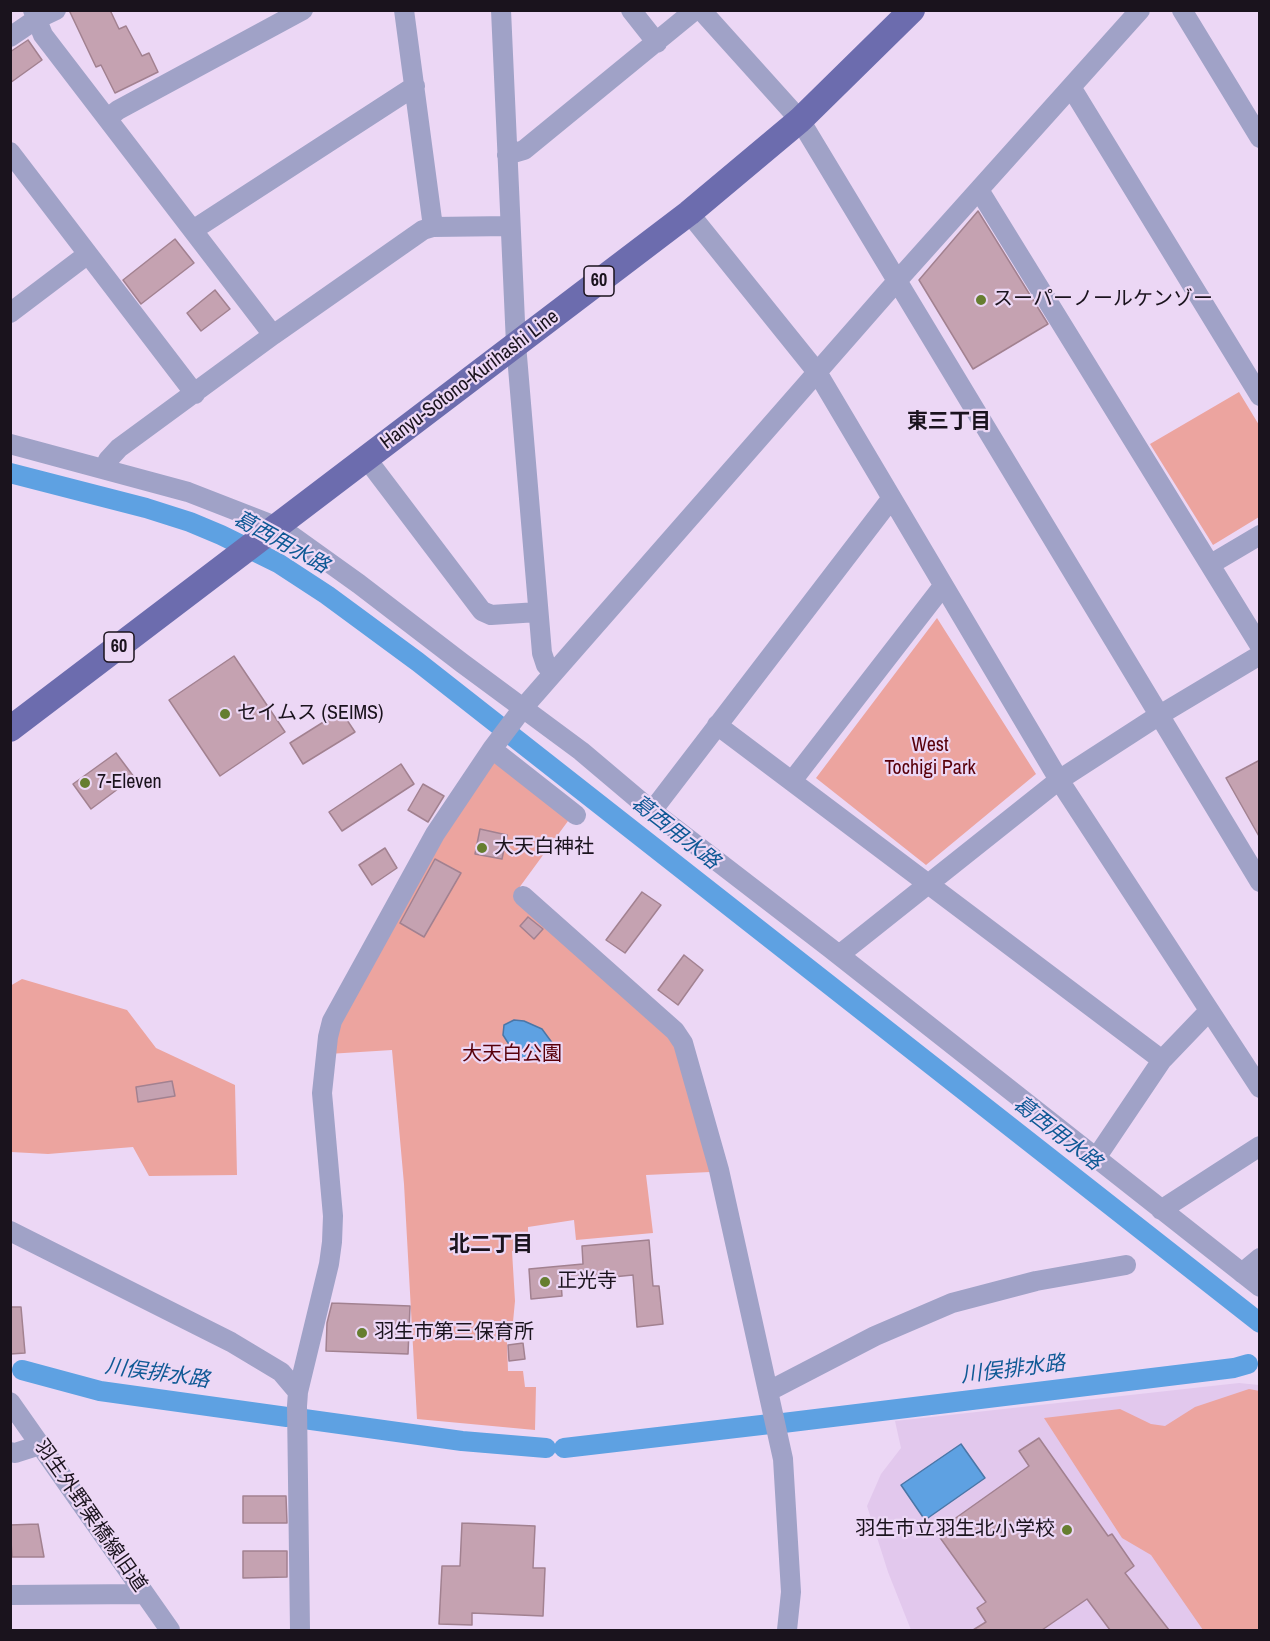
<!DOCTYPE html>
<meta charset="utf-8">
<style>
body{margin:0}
#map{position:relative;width:1270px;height:1641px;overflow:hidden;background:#ecd7f5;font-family:"Archivo Narrow",sans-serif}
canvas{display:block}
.frame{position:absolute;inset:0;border:12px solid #1a131d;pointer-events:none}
</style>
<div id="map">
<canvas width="1270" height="1641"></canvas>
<div class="frame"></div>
</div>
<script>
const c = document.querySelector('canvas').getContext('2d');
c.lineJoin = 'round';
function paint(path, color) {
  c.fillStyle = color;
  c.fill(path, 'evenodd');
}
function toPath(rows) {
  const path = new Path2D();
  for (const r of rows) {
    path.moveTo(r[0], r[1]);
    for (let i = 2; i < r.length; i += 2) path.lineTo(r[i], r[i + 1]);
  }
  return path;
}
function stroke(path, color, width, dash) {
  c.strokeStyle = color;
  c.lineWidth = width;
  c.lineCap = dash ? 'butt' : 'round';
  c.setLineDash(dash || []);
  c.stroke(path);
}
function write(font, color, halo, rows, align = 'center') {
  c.font = font + ' "Archivo Narrow","Noto Sans JP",sans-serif';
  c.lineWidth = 4.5;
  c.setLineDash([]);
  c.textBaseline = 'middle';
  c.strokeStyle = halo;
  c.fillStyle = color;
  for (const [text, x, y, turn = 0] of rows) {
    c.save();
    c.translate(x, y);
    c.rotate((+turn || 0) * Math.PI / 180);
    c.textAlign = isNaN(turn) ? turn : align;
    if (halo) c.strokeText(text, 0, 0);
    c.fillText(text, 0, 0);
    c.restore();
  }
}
const built = toPath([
 [1239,1383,1259,1385,1259,1630,911,1630,888,1572,867,1506,881,1474,901,1448,895,1421]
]);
const green = toPath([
 [1239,392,1259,425,1259,517,1213,545,1150,444],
 [937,618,1036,774,926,865,816,778],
 [499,762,567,815,568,821,516,892,679,1046,710,1172,646,1175,653,1233,576,1240,574,1220,528,1227,528,1249,512,1251,515,1301,513,1322,507,1342,508,1371,523,1371,525,1387,536,1387,535,1430,417,1419,404,1184,392,1050,328,1054,334,1029,440,841,489,764],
 [22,979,127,1010,156,1048,235,1085,237,1175,149,1176,133,1147,48,1154,11,1152,10,986],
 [1249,1389,1260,1391,1259,1630,1203,1630,1151,1555,1122,1538,1044,1418,1120,1409,1151,1424,1165,1426,1195,1407]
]);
const water = toPath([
 [514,1020,524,1021,542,1029,553,1044,551,1054,534,1060,517,1057,503,1035,504,1025,514,1020],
 [961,1444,985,1478,925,1520,901,1485,961,1444]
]);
const canal = toPath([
 [10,473,146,508,190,522,221,535,278,563,327,595,418,662,1260,1323],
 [22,1370,100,1391,287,1417],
 [304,1419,462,1441,546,1448],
 [783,1423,1234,1368,1248,1364],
 [564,1448,770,1424]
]);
const building = toPath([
 [69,10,110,10,119,29,126,26,142,56,149,53,158,72,115,93,101,65,96,67,69,10],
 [28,40,42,60,10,83,10,52,28,40],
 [978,211,1048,324,973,369,919,280,978,211],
 [175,239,194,263,141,304,123,280,175,239],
 [215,290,230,309,201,331,187,313,215,290],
 [234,656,285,732,220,776,169,700,234,656],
 [341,711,355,732,303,764,290,743,341,711],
 [116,753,134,777,91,809,73,784,116,753],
 [1260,760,1260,838,1226,778,1260,760],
 [401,764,414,784,342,831,329,812,401,764],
 [423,784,444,796,428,822,408,810,423,784],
 [480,829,507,835,502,859,475,854,480,829],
 [385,848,397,868,372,885,359,865,385,848],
 [435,859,461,873,424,937,400,923,435,859],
 [642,892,661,905,625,953,606,940,642,892],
 [528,917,543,929,534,939,520,926,528,917],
 [684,955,703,970,678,1005,658,990,684,955],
 [172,1081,175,1096,138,1102,136,1087,172,1081],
 [649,1240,653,1286,659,1286,663,1324,637,1327,633,1275,561,1282,562,1296,531,1299,529,1269,583,1264,582,1246,649,1240],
 [332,1303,410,1306,408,1354,326,1351,327,1323,332,1303],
 [10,1307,21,1307,25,1353,10,1354,10,1307],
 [523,1343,525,1359,509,1361,508,1345,523,1343],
 [1039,1438,1108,1536,1112,1534,1134,1566,1125,1573,1169,1630,1110,1630,1087,1599,1042,1630,973,1630,986,1622,977,1608,986,1602,936,1532,1029,1466,1019,1451,1039,1438],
 [243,1496,286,1496,287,1523,243,1523,243,1496],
 [462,1523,535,1526,533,1568,545,1568,543,1616,472,1613,472,1625,439,1624,442,1566,460,1566,462,1523],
 [38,1524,44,1557,12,1557,10,1525,38,1524],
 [243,1551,287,1551,287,1577,243,1578,243,1551]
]);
const minor = toPath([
 [33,10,43,35,273,335],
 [404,10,433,227],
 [501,10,516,344,542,653,546,665,553,673],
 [631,10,657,43],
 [701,10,800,120,1260,882],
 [1182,10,1260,138],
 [10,37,35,20,56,10],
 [1071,87,1260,396],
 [108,118,118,110,303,10],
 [10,152,195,394],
 [507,155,524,150,695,10],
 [979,190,1260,646],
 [689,213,817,372,1059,780,1260,1088],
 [193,230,415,86],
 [10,313,88,254],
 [10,444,188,492,278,527,292,536,359,584,462,663,581,751,652,811,830,948,1260,1287],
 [366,458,482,611,491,615,538,612],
 [105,469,108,460,119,448,273,335,423,230,433,227,510,226],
 [1211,564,1260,535],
 [717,725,1162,1060],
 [492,749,576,815],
 [792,781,943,586],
 [652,811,891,499],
 [523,896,675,1031,683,1043,719,1170,783,1459,791,1592,787,1630],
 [839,955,1059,780,1158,716,1260,655],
 [1096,1158,1162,1060,1209,1011],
 [1161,1210,1260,1146],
 [10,1231,231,1342,281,1372,298,1392],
 [1242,1273,1260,1258],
 [769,1391,875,1336,952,1303,1036,1281,1126,1265],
 [10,1402,170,1630],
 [10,1452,15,1453,40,1445],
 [10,1595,144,1594],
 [300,1630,297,1406,298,1392,329,1264,332,1242,333,1216,322,1093,328,1037,332,1021,435,834,492,749,523,708,897,281,1140,10]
]);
const major = toPath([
 [10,729,689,213,800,120,912,10]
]);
const markers = [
 [981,300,6,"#667e30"],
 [225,714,6,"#667e30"],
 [85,783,6,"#667e30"],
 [482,848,6,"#667e30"],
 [545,1282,6,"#667e30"],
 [362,1333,6,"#667e30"],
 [1067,1530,6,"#667e30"]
];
const shields = [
 [599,281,30],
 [119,647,30]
];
const shieldNames = [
 ["60",599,281],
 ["60",119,647]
];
const poiNames = [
 ["スーパーノールケンゾー",993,300],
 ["セイムス (SEIMS)",237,714],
 ["7-Eleven",97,783],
 ["大天白神社",494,848],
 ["正光寺",557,1282],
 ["羽生市第三保育所",374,1333],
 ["羽生市立羽生北小学校",1055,1530,"right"]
];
const streetNames = [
 ["Hanyu-Sotono-Kurihashi Line",470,380,-37],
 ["羽生外野栗橋線旧道",90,1516,55]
];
const parkNames = [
 ["West",930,746],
 ["Tochigi Park",930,769],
 ["大天白公園",512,1055]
];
const neighbourhoodNames = [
 ["東三丁目",949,422],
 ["北二丁目",491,1245]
];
const waterNames = [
 ["葛西用水路",281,543,29],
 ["葛西用水路",675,833,38],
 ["葛西用水路",1057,1134,38],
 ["川俣排水路",1013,1370,-7],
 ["川俣排水路",157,1374,8]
];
paint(built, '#e2c8ed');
paint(green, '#eca49f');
paint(water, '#5ea1e2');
stroke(water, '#4a76a7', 1.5);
stroke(canal, '#5ea1e2', 20);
paint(building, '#c5a2b1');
stroke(building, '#a28190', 1.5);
stroke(minor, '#a0a2c7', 20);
stroke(major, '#6c6cae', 26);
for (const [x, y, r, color] of markers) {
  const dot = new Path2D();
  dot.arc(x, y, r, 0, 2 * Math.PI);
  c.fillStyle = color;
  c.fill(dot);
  stroke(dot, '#ecd7f5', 2);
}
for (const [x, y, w] of shields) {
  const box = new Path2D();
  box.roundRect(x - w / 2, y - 15, w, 30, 4.5);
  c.fillStyle = '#ecd7f5';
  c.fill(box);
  stroke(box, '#1a131d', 1.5);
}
write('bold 18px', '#1a131d', null, shieldNames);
write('20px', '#1a131d', '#ecd7f5', poiNames, 'left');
write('20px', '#1a131d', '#ecd7f5', streetNames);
write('20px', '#58000a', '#ecd7f5', parkNames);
write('bold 21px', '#1a131d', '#ecd7f5', neighbourhoodNames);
write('italic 21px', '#0f5995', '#ecd7f5', waterNames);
</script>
